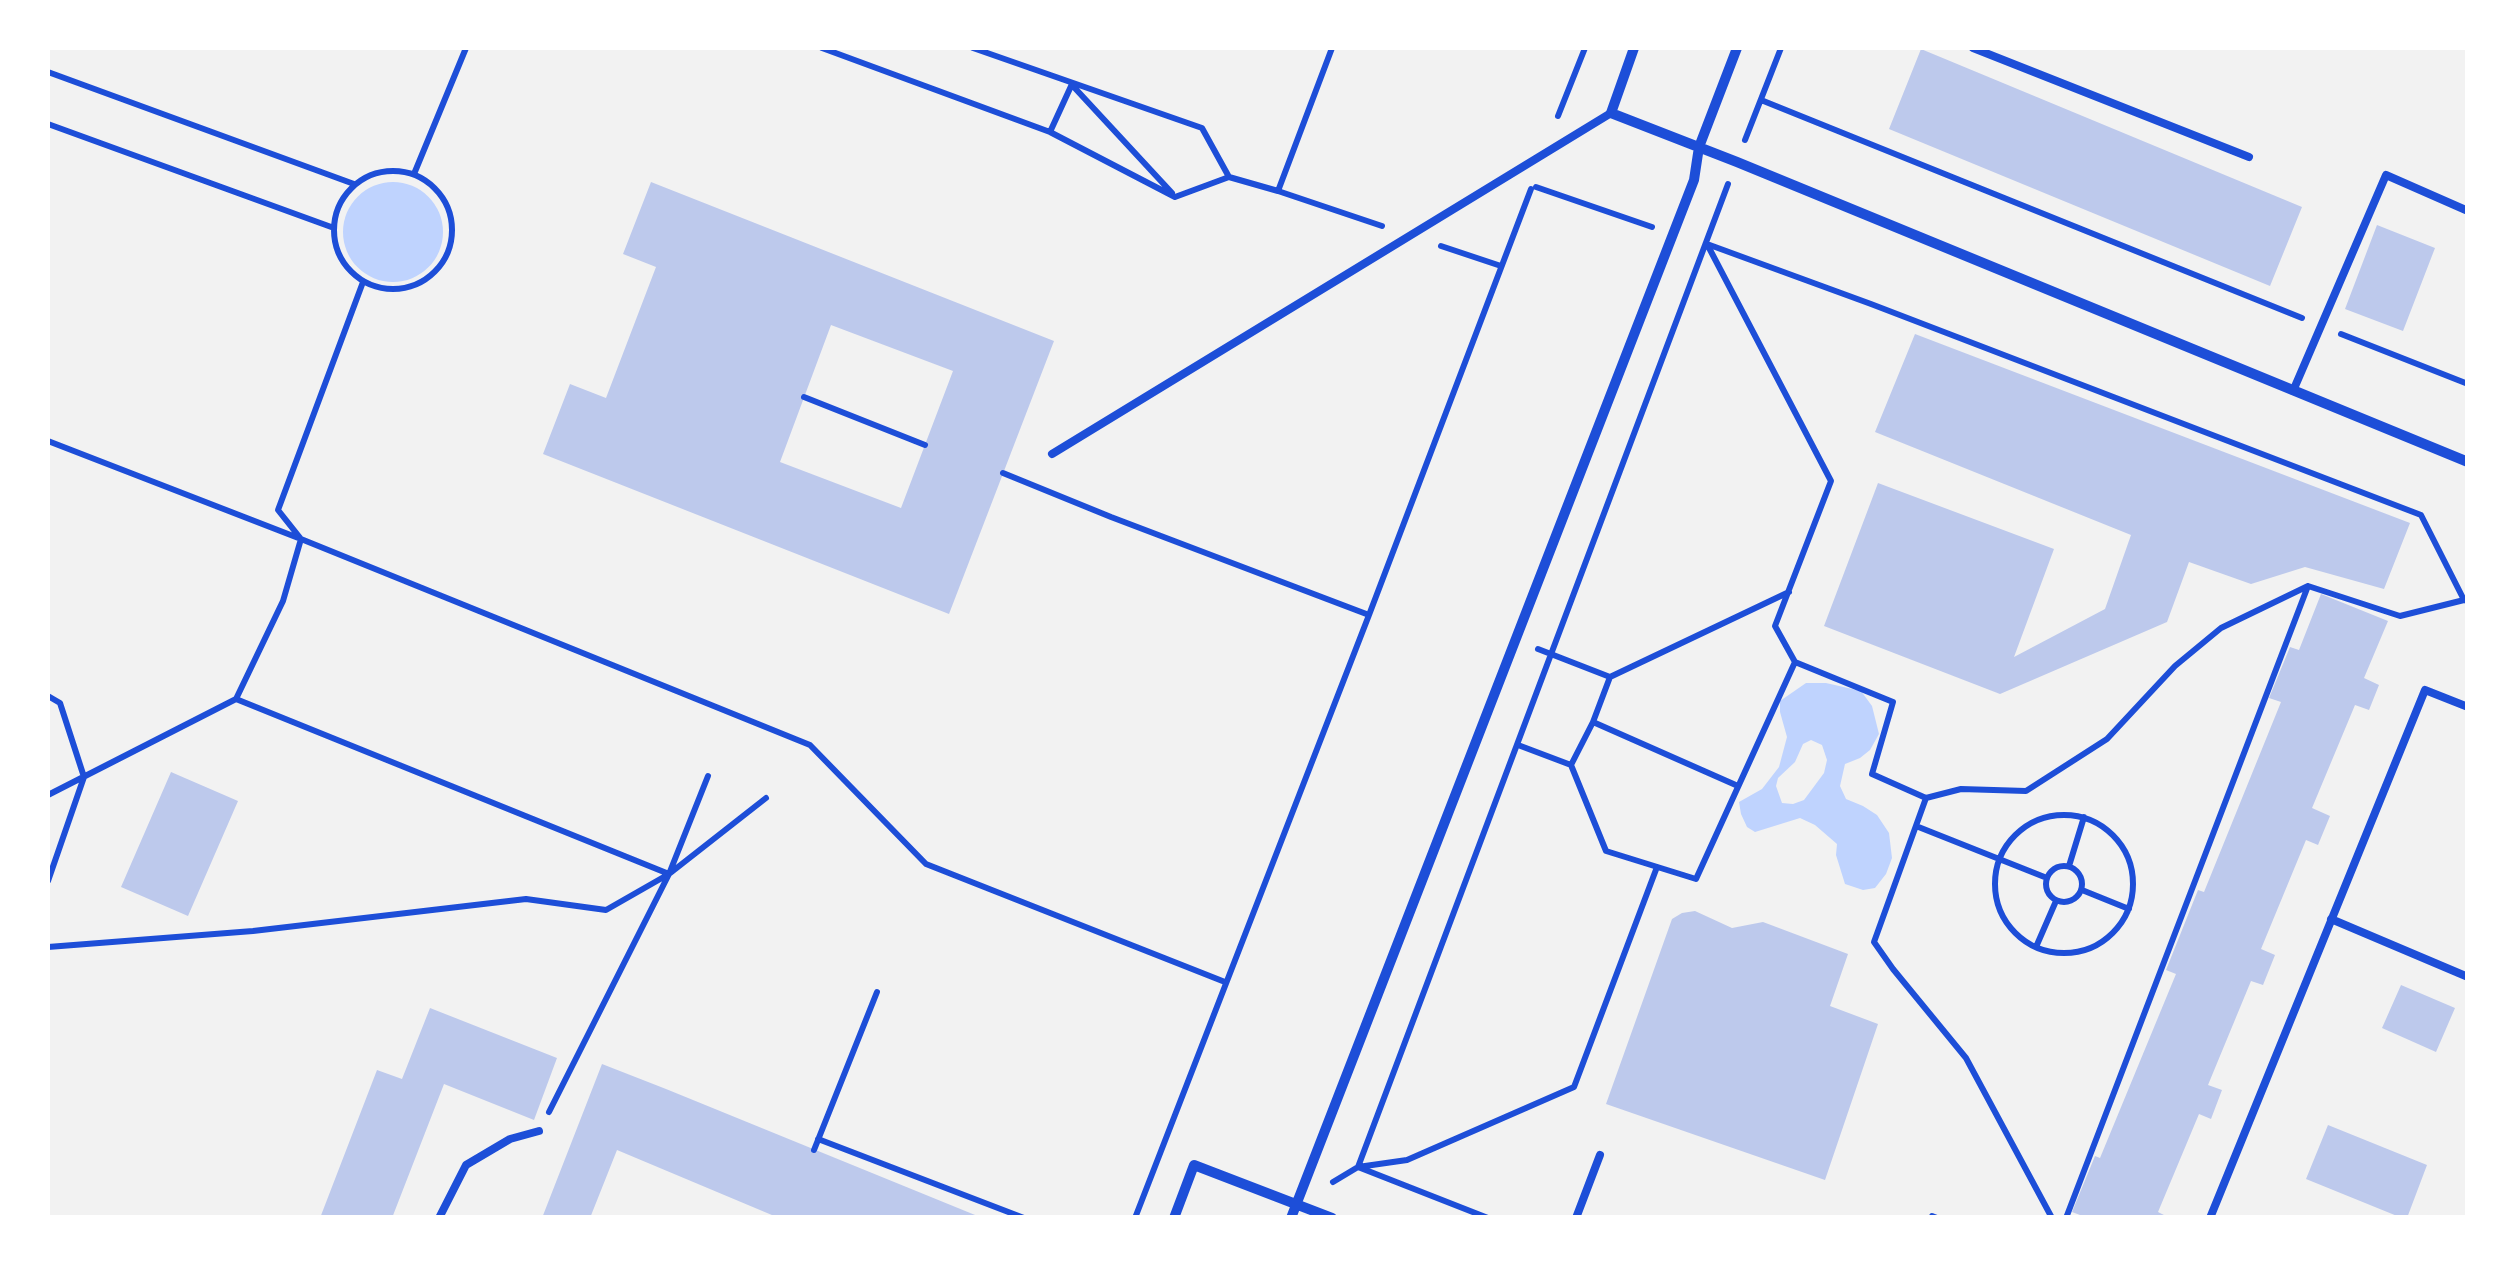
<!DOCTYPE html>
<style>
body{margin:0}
#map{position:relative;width:2515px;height:1265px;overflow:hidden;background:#f2f2f2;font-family:Arial,sans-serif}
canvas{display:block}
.frame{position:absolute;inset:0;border:50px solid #fff;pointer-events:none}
</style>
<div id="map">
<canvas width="2515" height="1265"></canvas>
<div class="frame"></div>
</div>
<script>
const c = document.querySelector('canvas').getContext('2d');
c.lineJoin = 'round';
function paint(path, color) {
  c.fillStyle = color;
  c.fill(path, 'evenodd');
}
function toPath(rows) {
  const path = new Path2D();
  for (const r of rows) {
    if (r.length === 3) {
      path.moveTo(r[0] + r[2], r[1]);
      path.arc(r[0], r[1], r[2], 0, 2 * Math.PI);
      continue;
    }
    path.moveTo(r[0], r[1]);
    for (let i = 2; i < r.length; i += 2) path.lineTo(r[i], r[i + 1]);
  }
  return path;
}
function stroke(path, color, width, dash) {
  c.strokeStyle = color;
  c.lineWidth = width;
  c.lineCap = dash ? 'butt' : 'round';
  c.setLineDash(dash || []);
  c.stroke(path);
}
const water = toPath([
 [393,232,50],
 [1806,683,1826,683,1861,691,1872,706,1879,734,1870,750,1860,758,1845,764,1840,786,1846,799,1863,806,1877,815,1889,833,1892,858,1886,874,1875,888,1863,890,1845,884,1836,855,1837,844,1815,825,1800,818,1755,832,1747,827,1741,814,1739,802,1762,789,1779,767,1787,737,1780,712,1780,701],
 [1811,740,1822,745,1827,760,1824,773,1804,800,1793,804,1782,803,1776,786,1778,778,1795,762,1803,744]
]);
const building = toPath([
 [1921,49,2302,207,2270,286,1889,129],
 [651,182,1054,341,949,614,543,454,570,384,606,398,656,267,623,254],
 [831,325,953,371,901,508,780,462],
 [2377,225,2435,248,2403,331,2345,309],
 [1915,334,2410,523,2384,589,2305,567,2251,584,2189,562,2167,622,2000,694,1824,626,1878,483,2054,549,2014,657,2105,609,2131,535,1875,432],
 [2321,594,2388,621,2364,678,2379,685,2369,710,2355,705,2312,808,2330,816,2318,845,2306,840,2261,949,2275,955,2263,985,2251,981,2208,1085,2222,1090,2211,1119,2199,1114,2158,1212,2170,1218,2079,1218,2080,1215,2072,1212,2095,1156,2100,1158,2176,974,2166,970,2198,890,2204,892,2281,702,2269,698,2290,647,2299,650],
 [171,772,238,801,188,916,121,887],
 [1695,911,1732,928,1763,922,1848,954,1830,1006,1878,1024,1825,1180,1606,1104,1672,919,1682,913],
 [2401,985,2455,1008,2436,1052,2382,1028],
 [430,1008,557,1058,534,1120,444,1084,392,1218,320,1218,377,1070,402,1079],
 [602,1064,666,1089,980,1217,779,1218,617,1150,590,1218,542,1218],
 [2328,1125,2427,1165,2407,1218,2402,1218,2306,1179]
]);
const path = toPath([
 [822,48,1050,132,1175,197,1229,177,1278,191,1382,226],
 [973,48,1202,128,1229,177],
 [48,72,354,184],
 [1072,85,1172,193],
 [1761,100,2302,318],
 [1558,116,1585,48],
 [48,124,334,228],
 [1050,132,1072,84],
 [1745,140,1781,48],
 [393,230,59],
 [414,174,466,48],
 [1536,187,1652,227],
 [1278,191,1332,48],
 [1707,244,1831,481,1775,626,1795,662,1893,702,1872,774,1926,798,1961,789,2026,791,2107,739,2175,666,2221,628,2308,586,2400,616,2464,600,2468,601],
 [1707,244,1871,304,2421,515,2464,600],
 [1441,246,1501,266],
 [2341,334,2468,384],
 [804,397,925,445],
 [48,441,301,539,810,745,926,864,1225,982],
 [1003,473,1111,517,1369,615],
 [1538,649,1610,677,1789,592],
 [48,696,60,703,84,777,48,881],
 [236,699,669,874],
 [1593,722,1738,786],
 [1518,745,1571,765,1606,851,1696,879,1795,662],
 [1571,765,1593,722,1610,677],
 [48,795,236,699,283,601,301,539,278,510,363,282],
 [1926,798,1874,942,1893,969,1966,1058,2052,1218],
 [2064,884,69],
 [1916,826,2047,878],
 [2069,866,2084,817],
 [2064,884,18],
 [1657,867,1574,1087,1407,1160,1358,1167,1728,184],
 [2082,890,2129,909],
 [48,947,253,931,526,899,606,910,669,874,766,798],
 [2036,947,2056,901],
 [549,1112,669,874,708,776],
 [818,1139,1024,1218],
 [814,1150,877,992],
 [1333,1182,1358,1167,1488,1218],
 [1932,1216,1937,1218],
 [1135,1218,1369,615,1531,189],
 [2066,1218,2308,586]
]);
const service = toPath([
 [1973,48,2249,157],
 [2293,391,2386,175,2468,211],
 [1052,454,1611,113],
 [2331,919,2468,977],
 [439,1218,466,1165,510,1139,539,1131],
 [1576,1218,1600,1155],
 [2210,1218,2425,690,2468,707]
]);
const minor = toPath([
 [1634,48,1611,113,1737,162,2468,462],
 [1174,1218,1194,1165,1332,1218],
 [1291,1218,1694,180,1699,147,1737,48]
]);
paint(water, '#bfd3fe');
paint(building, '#bdc9ec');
stroke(path, '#1d4ed8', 6);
stroke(service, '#1d4ed8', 8);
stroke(minor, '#1d4ed8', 10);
</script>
